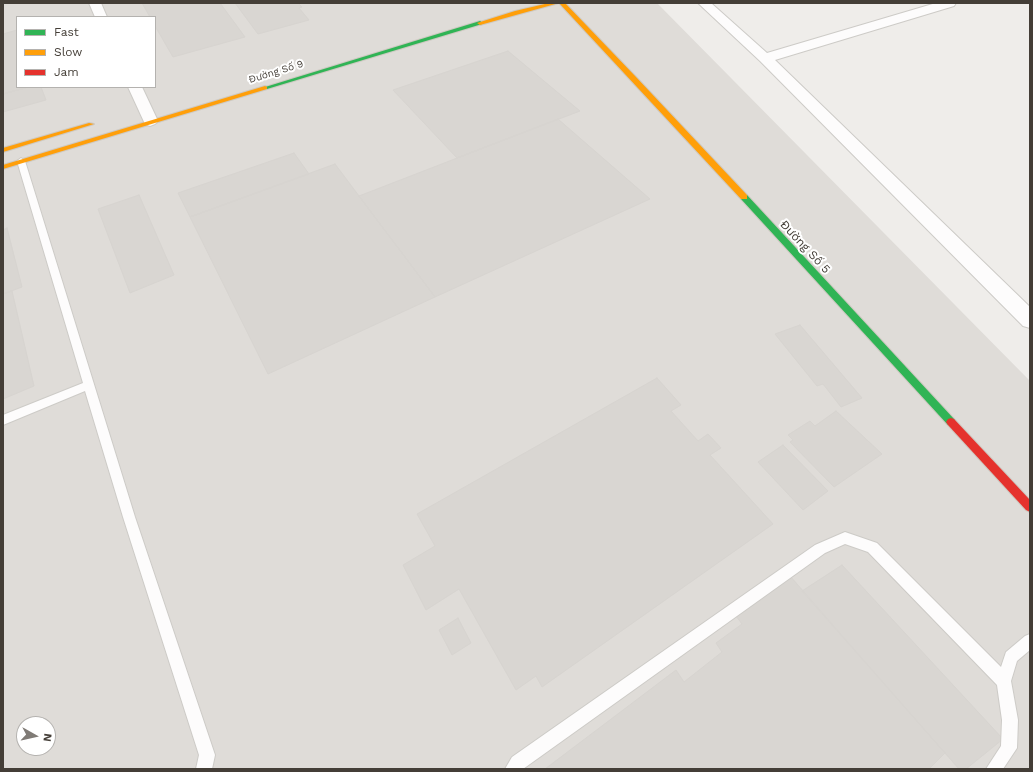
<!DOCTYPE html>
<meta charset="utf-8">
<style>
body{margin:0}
#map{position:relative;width:1033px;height:772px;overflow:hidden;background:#efedea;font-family:"Work Sans",sans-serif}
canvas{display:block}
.frame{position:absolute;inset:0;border:4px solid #443e37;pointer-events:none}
.legend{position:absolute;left:16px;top:16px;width:140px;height:72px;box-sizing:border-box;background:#fff;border:1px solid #b4b2af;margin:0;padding:5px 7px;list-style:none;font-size:12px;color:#443e37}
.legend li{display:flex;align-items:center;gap:8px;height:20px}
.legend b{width:20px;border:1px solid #b4b2af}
.north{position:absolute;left:16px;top:716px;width:40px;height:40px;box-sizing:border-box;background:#fff;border:1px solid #b4b2af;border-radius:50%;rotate:98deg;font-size:11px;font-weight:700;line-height:16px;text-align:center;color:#443e37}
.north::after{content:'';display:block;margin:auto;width:14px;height:18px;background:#807b76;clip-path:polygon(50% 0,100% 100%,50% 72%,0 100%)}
</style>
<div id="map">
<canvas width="1033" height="772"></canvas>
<div class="frame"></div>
<ul class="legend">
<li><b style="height:5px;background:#30b455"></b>Fast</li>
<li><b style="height:5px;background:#ff9f0a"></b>Slow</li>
<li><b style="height:5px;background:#e5322d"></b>Jam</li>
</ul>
<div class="north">N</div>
</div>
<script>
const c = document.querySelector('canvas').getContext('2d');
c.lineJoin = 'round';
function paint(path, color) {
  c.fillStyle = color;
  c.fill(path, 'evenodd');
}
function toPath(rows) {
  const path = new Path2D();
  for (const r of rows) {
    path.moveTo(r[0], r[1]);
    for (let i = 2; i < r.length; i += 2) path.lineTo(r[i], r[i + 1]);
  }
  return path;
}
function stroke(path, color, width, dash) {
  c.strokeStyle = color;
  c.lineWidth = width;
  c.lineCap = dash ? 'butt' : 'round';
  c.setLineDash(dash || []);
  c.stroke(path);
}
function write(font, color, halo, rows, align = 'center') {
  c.font = font + ' "Work Sans",sans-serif';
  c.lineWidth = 4;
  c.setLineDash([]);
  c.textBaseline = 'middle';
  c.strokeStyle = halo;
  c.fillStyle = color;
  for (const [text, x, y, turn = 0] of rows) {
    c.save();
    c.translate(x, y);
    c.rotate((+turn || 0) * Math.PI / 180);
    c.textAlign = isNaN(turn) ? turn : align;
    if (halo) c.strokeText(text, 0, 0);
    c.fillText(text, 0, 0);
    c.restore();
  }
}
const industrial = toPath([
 [3,3,657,3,1030,381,1030,769,3,769],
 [17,17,155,17,155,87,17,87],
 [24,724,48,724,48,748,24,748]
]);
const building = toPath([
 [142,3,220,3,245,37,173,57,155,26,155,17,150,17,142,3],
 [235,3,298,3,302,7,299,8,309,20,258,34,235,3],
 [17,30,17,87,28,87,3,94,3,34,17,30],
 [508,51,580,111,457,158,393,90,508,51],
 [28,87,41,87,46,100,3,112,3,94,28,87],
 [558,119,650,199,435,297,359,196,558,119],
 [294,153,309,174,190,217,178,193,294,153],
 [335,164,435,297,268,374,190,217,335,164],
 [139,195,174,275,130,293,98,209,139,195],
 [7,228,22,287,3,294,3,230,7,228],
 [12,291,34,386,3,399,3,294,12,291],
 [800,325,862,398,841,407,823,384,817,386,775,334,800,325],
 [657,378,681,405,671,411,698,441,708,434,721,448,710,455,773,524,542,687,536,676,516,690,459,589,426,610,403,565,435,546,417,514,657,378],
 [836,411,882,454,834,487,790,442,793,440,788,435,810,421,815,426,836,411],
 [783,445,828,491,803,510,758,462,783,445],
 [842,565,1003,739,966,769,959,769,945,753,802,591,842,565],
 [790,576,945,753,929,769,545,769,676,670,684,682,722,652,716,643,742,624,736,616,790,576],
 [458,618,471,643,452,655,439,630,458,618]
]);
const lane = toPath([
 [21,158,25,161,135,517,215,755,212,769,196,769,199,755,123,517,85,391,3,425,3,415,83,383,17,161,21,158],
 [845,532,877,543,1001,667,1006,652,1025,636,1030,634,1030,650,1017,661,1011,681,1018,720,1017,748,1003,769,986,769,1001,746,1002,720,997,685,868,552,845,544,825,553,523,769,505,769,512,757,815,545,845,532]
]);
const street = toPath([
 [89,3,101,3,107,17,95,17,89,3],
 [698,3,711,3,767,53,936,3,956,3,954,6,775,60,1030,307,1030,328,1023,326,760,61,698,3],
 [128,87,142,87,158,121,155,124,150,126,145,124,128,87]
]);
const fast = toPath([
 [480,21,483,23,482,24,267,89,262,88,480,21],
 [741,195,747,195,954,419,956,422,954,425,951,426,948,425,741,199,741,195]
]);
const slow = toPath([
 [549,3,559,3,480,25,477,23,515,11,549,3],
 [559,3,565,3,636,77,747,195,747,199,741,199,559,3],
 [265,86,267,87,267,89,3,169,3,165,265,86],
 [89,123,94,124,3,152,3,148,89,123]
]);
const jam = toPath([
 [951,418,954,419,1030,500,1030,512,1026,510,948,425,946,422,948,419,951,418]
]);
const farStreetnames = [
 ["Đường Số 9",276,72,-17]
];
const streetNames = [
 ["Đường Số 5",805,247,47]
];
paint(industrial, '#dfdcd8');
paint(building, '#d9d6d2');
stroke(building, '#d7d4d0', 1);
stroke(lane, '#cdcbc7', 2);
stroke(street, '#cdcbc7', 2);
stroke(fast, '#cec9c1', 2);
stroke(slow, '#cec9c1', 2);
stroke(jam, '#cec9c1', 2);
paint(lane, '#fdfcfc');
paint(street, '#fdfcfc');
paint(fast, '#30b455');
paint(slow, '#ff9f0a');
paint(jam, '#e5322d');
write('10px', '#443e37', '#fff', farStreetnames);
write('12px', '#443e37', '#fff', streetNames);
</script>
